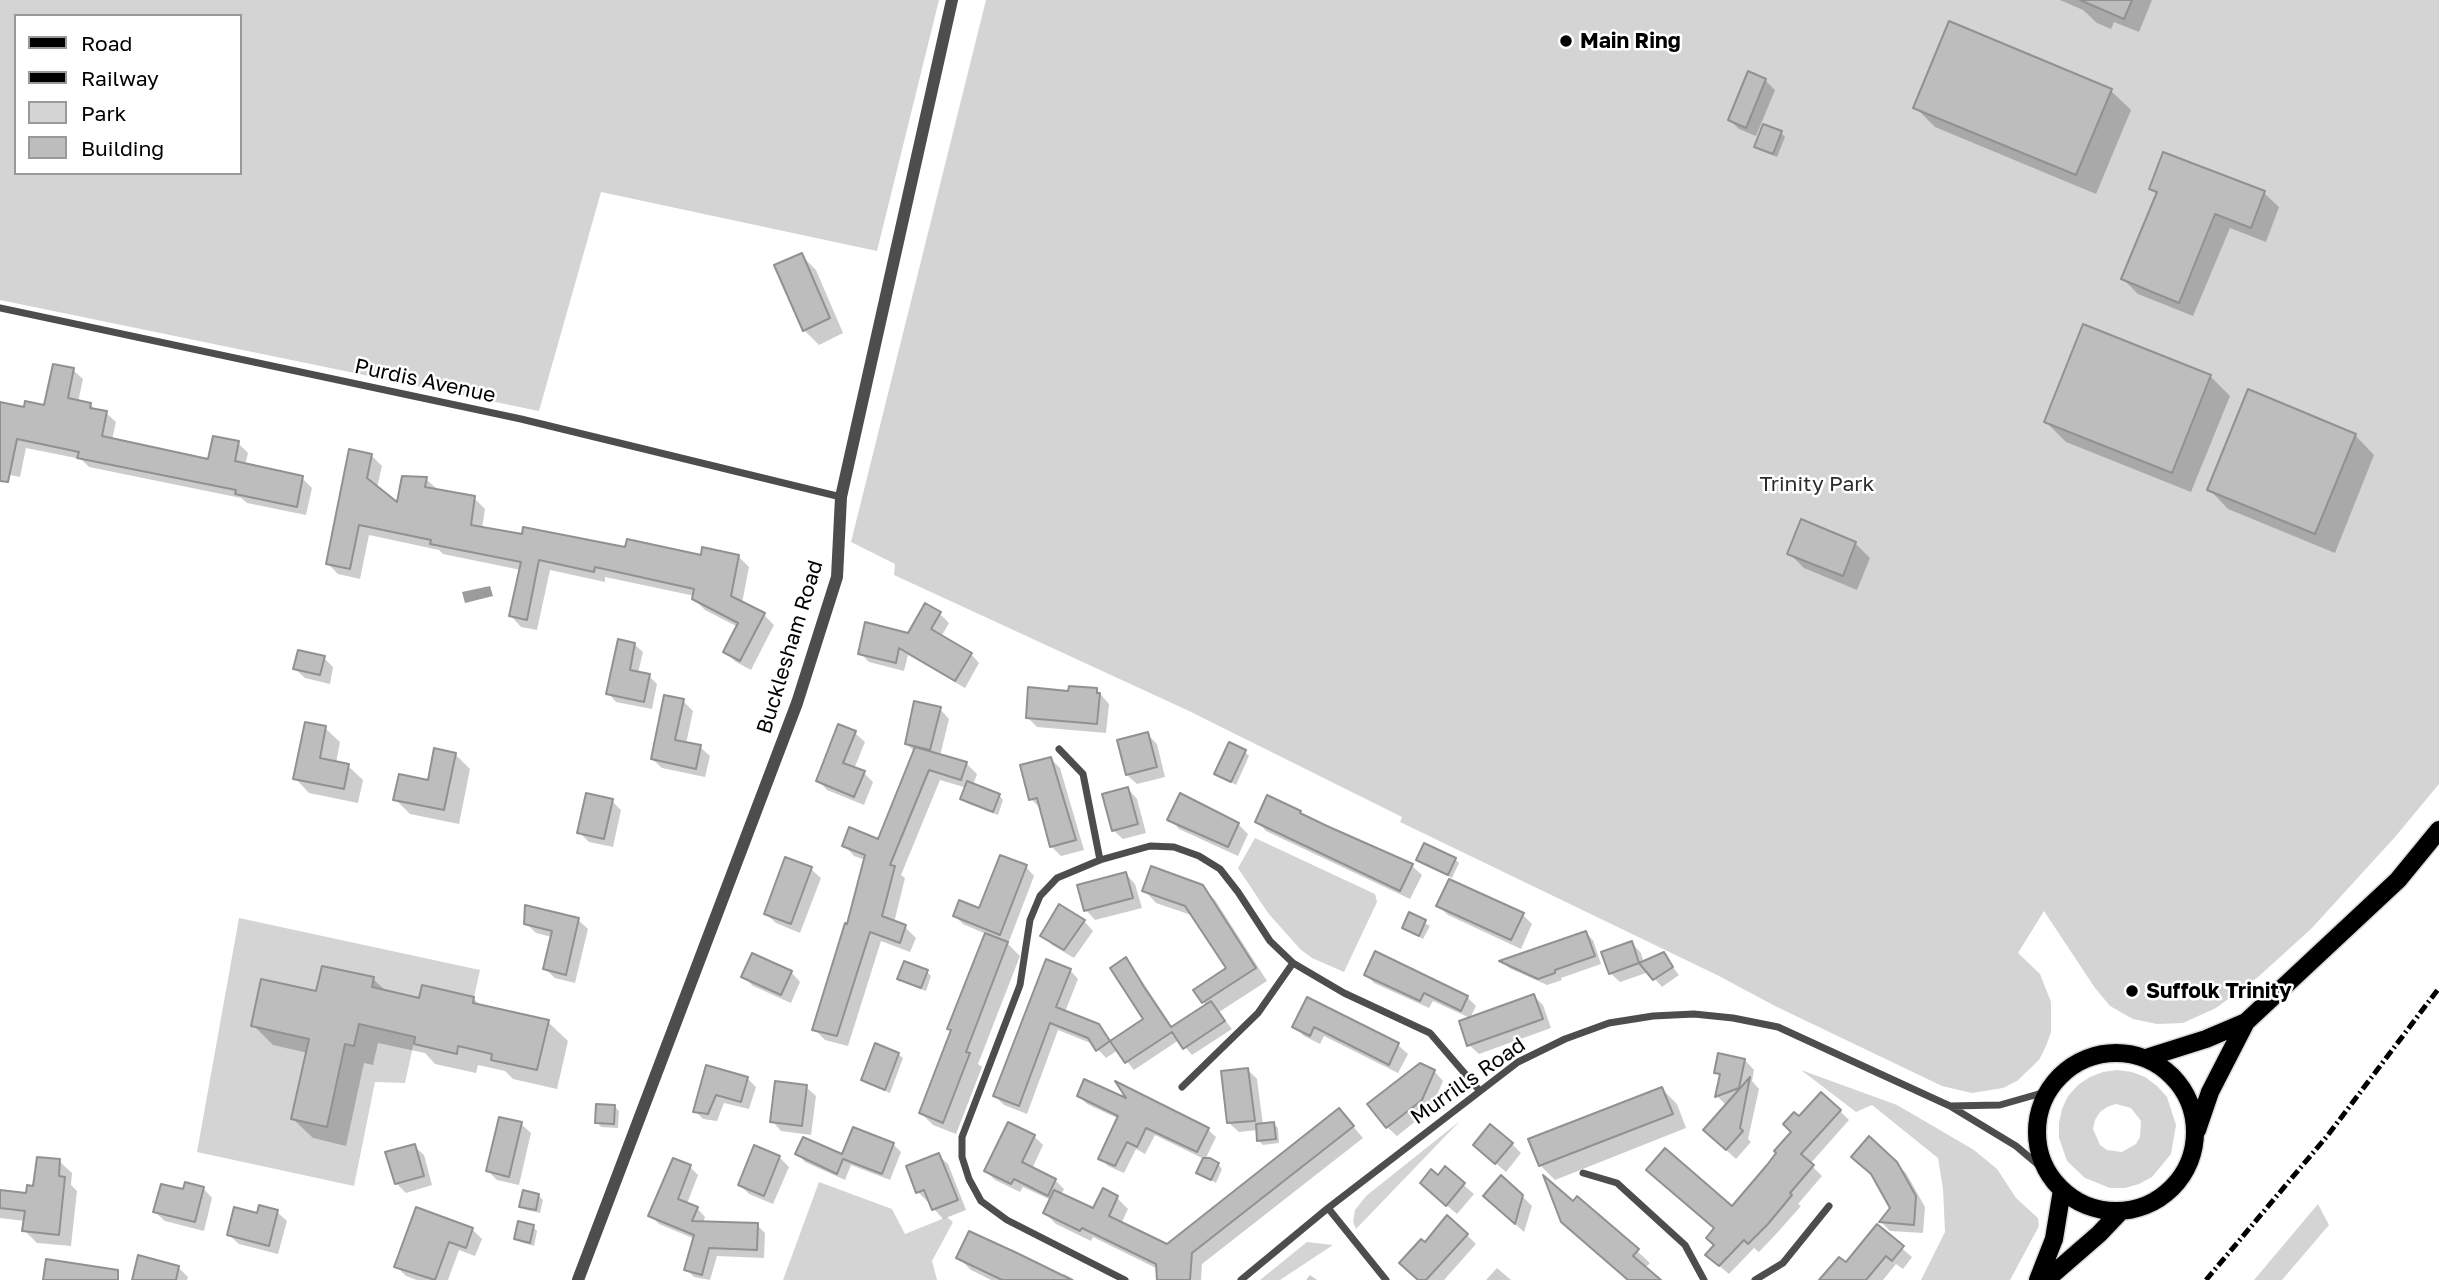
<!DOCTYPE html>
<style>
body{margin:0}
#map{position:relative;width:2439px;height:1280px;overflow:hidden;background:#fff;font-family:"Golos Text",sans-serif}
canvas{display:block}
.legend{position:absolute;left:14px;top:14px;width:228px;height:161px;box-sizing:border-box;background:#fff;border:2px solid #999;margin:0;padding:9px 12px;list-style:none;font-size:21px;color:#000}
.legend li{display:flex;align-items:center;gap:14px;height:35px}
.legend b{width:35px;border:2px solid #999}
</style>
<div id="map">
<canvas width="2439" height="1280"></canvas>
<ul class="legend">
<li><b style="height:9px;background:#000"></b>Road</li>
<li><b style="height:9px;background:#000"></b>Railway</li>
<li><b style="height:19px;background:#d4d4d4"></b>Park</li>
<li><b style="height:19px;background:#bdbdbd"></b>Building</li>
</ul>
</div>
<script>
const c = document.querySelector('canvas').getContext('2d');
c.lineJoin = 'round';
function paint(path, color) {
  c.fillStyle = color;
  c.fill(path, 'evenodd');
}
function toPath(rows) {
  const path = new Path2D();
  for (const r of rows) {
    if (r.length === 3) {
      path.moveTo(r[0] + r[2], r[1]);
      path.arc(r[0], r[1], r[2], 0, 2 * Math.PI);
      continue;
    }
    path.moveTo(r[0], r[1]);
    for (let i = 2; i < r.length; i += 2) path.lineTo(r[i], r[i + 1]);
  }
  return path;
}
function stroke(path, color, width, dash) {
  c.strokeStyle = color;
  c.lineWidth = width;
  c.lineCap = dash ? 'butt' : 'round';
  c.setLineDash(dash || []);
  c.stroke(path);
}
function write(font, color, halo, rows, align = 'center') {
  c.font = font + ' "Golos Text",sans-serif';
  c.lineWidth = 5;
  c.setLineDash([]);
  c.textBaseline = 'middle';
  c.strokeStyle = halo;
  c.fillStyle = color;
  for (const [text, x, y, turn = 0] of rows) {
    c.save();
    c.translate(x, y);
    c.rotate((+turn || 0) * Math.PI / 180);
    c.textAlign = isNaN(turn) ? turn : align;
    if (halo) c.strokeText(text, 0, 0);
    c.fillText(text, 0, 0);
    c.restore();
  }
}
const green = toPath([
 [0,0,939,0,877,251,601,192,539,411,0,300],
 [16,16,240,16,240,173,16,173],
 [986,0,2439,0,2439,784,2395,837,2311,929,2258,977,2216,1008,2183,1023,2157,1024,2133,1019,2110,1006,2095,988,2044,911,2018,953,2040,974,2051,1002,2051,1032,2046,1046,2039,1060,2017,1081,2003,1088,1972,1093,1942,1086,1775,1006,1717,975,1400,822,1402,817,1189,711,894,575,895,564,851,542],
 [1255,838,1375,894,1377,902,1344,972,1312,958,1300,949,1268,913,1238,868],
 [239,918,480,970,474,997,423,985,419,998,372,987,374,977,322,966,316,991,261,979,309,1039,292,1119,327,1127,342,1057,336,1042,354,1046,359,1024,415,1037,405,1083,375,1082,354,1186,197,1152],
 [1801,1070,1897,1105,1974,1150,1997,1169,2016,1198,2038,1218,2039,1226,2010,1280,1921,1280,1945,1232,1943,1189,1938,1158,1872,1105,1856,1112],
 [2117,1070,2132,1072,2145,1077,2157,1086,2167,1097,2176,1125,2171,1154,2152,1177,2139,1184,2125,1188,2110,1188,2085,1178,2067,1161,2059,1138,2059,1123,2062,1109,2068,1096,2078,1085,2090,1077,2103,1072],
 [2116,1104,2131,1108,2141,1121,2140,1137,2136,1144,2122,1152,2107,1150,2100,1145,2093,1129,2095,1120,2100,1112,2107,1107],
 [1460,1121,1356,1229,1353,1222,1355,1210,1366,1196],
 [819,1182,892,1209,905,1234,947,1217,953,1222,932,1261,937,1280,783,1280],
 [2318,1204,2329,1225,2282,1280,2254,1280],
 [1307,1242,1333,1245,1280,1280,1260,1280]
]);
const water = toPath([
 [490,586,493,596,465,603,462,592]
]);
const shadow = toPath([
 [2060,0,2152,0,2139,32,2114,22,2111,29,2097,23,2083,10],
 [1765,80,1775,90,1756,136,1739,129,1730,120],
 [2111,91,2131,110,2096,194,1935,127,1915,107],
 [1781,133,1785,137,1777,157,1760,150,1756,146],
 [2164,155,2264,193,2279,207,2266,242,2230,228,2193,316,2138,294,2123,279,2157,195,2151,188],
 [801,255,816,270,843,333,819,345,804,330],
 [73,370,83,379,78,402,90,404,97,411,106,413,116,422,112,440,210,461,238,443,248,453,245,465,302,478,312,488,306,515,247,503,241,498,89,467,81,459,26,448,20,477,0,473,0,404,25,409,46,407],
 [2210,376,2230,396,2191,492,2066,442,2046,422],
 [2355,435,2374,455,2335,553,2228,509,2209,489],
 [371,455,382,466,377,488,398,505,426,479,437,489,474,498,485,509,482,528,626,550,702,557,738,556,749,567,742,603,764,615,774,625,751,670,736,662,725,652,738,627,705,610,694,599,695,596,605,577,605,582,550,570,537,630,521,627,511,616,521,570,443,554,439,550,369,535,360,579,338,574,327,563],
 [1855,543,1870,558,1857,590,1804,568,1789,553],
 [940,614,949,623,941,637,971,654,979,663,965,688,908,655,904,671,869,662,860,653,909,635],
 [634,644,643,652,638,673,649,676,657,684,652,709,616,702,608,693],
 [324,658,333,667,330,684,305,678,295,669],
 [1096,689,1109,704,1106,733,1037,727,1028,718,1069,693],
 [683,701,693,711,686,744,700,747,710,756,705,777,662,768,652,759],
 [940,709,949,719,940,756,966,763,977,774,973,785,999,795,1003,800,998,815,967,803,962,799,967,788,940,780,901,875,905,878,894,923,905,927,916,938,910,952,881,941,848,1046,825,1040,814,1029,848,926,865,860,854,856,844,845,879,841,915,752,906,743],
 [325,728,340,742,336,763,348,766,363,780,358,803,309,793,295,778],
 [855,733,865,742,854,769,864,773,873,782,864,805,827,790,818,780],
 [1147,734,1157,744,1165,777,1137,784,1127,775],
 [1245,752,1249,756,1236,785,1216,774],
 [455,754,470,769,459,824,410,814,395,799,429,782],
 [1051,759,1060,768,1084,850,1061,856,1051,846,1041,809,1031,799],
 [1128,789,1137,799,1146,833,1123,839,1113,830],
 [612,801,621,810,613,847,589,842,579,832],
 [1300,812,1306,818,1412,866,1422,875,1410,899,1266,831,1257,821],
 [1170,819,1238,824,1248,834,1238,856,1179,829],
 [1455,859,1459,863,1452,878,1422,864,1418,860],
 [1026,867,1034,876,1008,944,1020,956,978,1064,982,1067,956,1134,933,1125,921,1113,952,1032,949,1029,986,934,963,924,955,916,980,910],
 [811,869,821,878,800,933,776,923,766,914],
 [1126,874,1135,884,1142,908,1095,920,1086,910],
 [1202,887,1215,900,1267,981,1219,1012,1232,1029,1192,1055,1179,1040,1134,1070,1118,1050,1106,1058,1093,1044,1058,1030,1027,1114,1004,1105,995,1096,1070,970,1078,979,1065,1012,1098,1026,1112,1042,1146,1020,1126,959,1133,967,1173,1028,1207,1006,1203,1002,1228,968,1194,916,1156,903,1144,890],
 [1438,905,1523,915,1532,924,1521,949,1448,915],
 [1410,915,1430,926,1423,939,1404,928],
 [578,920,588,929,575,983,555,978,545,969,552,937,536,933,526,923],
 [1084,921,1093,931,1074,958,1052,945,1042,935],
 [1586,933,1593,940,1601,964,1561,978,1562,980,1547,985,1509,968,1502,961],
 [1632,943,1641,953,1644,963,1663,954,1679,975,1662,987,1649,972,1620,982,1610,973],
 [791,972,800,982,791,1003,753,986,743,976],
 [927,972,931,976,926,991,903,982,899,978],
 [1366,975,1467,997,1476,1006,1470,1018,1433,1001,1429,1008,1374,983],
 [373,979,387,992,421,1000,473,998,482,1007,548,1022,568,1041,557,1089,513,1079,505,1071,478,1065,476,1073,435,1064,425,1053,378,1043,373,1065,364,1063,346,1146,313,1138,293,1119,308,1053,273,1045,253,1025,318,993],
 [1534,996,1543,1005,1551,1028,1479,1054,1469,1045],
 [1307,1000,1398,1045,1408,1054,1398,1073,1324,1036,1320,1044,1304,1036,1294,1026],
 [898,1054,903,1058,890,1093,868,1084,863,1080],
 [1745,1060,1754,1070,1752,1081,1759,1089,1748,1139,1751,1142,1736,1159,1715,1140,1727,1106,1717,1096,1721,1077,1716,1072],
 [707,1067,747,1078,756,1087,749,1109,724,1103,717,1121,703,1119,695,1111],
 [1248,1070,1257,1079,1263,1125,1274,1124,1278,1128,1279,1143,1263,1145,1259,1141,1258,1130,1239,1132,1229,1123],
 [1434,1071,1443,1081,1431,1109,1397,1136,1387,1127],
 [806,1087,816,1096,811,1135,781,1131,772,1121],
 [1662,1089,1677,1104,1686,1128,1555,1180,1540,1165],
 [1079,1096,1131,1102,1207,1129,1216,1137,1205,1160,1218,1164,1222,1169,1216,1183,1198,1172,1204,1159,1155,1135,1145,1154,1136,1149,1124,1173,1108,1166,1100,1158,1119,1119,1087,1104],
 [615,1107,619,1111,618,1128,601,1127,597,1122],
 [1339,1110,1363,1138,1202,1264,1201,1280,1159,1280,1158,1269,1093,1237,1091,1241,1056,1224,1045,1213,1051,1200,1023,1187,1020,1192,995,1180,986,1171,1034,1136,1043,1145,1032,1169,1055,1180,1064,1189,1061,1195,1094,1211,1103,1191,1117,1198,1128,1209,1121,1224,1167,1246],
 [1840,1111,1849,1120,1810,1164,1822,1176,1798,1204,1801,1206,1777,1233,1759,1252,1754,1248,1729,1274,1717,1264,1716,1246,1732,1208,1768,1166,1793,1132,1799,1119],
 [521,1124,531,1133,519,1185,497,1180,488,1171],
 [893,1144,901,1152,890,1180,851,1165,845,1180,805,1162,798,1154,843,1156],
 [1512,1144,1521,1153,1506,1172,1485,1154],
 [414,1146,424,1155,432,1185,406,1193,396,1183],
 [938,1155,948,1164,966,1210,943,1219,934,1209,930,1201,928,1202,918,1192,908,1167],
 [779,1157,789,1167,773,1204,749,1194,740,1185],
 [59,1161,72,1173,71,1185,77,1191,71,1246,37,1243,24,1230,25,1221,0,1218,0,1191,28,1195],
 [1896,1163,1906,1173,1925,1207,1923,1233,1890,1231,1881,1222,1892,1209],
 [690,1167,698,1175,687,1204,697,1208,705,1217,703,1223,757,1225,765,1233,764,1258,717,1256,710,1280,694,1277,686,1269,695,1239,659,1224,651,1216],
 [1445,1169,1474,1194,1457,1214,1431,1192],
 [203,1188,212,1198,204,1231,165,1221,155,1212,185,1191],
 [538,1195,543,1200,540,1213,526,1210,521,1206],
 [1522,1196,1532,1206,1524,1232,1494,1205],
 [277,1212,287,1221,278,1254,239,1244,229,1235,258,1215],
 [533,1227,537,1231,534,1246,520,1242,515,1238],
 [1877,1227,1912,1257,1903,1269,1896,1264,1883,1280,1827,1280,1846,1265],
 [472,1229,482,1239,475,1256,459,1250,448,1280,417,1280,406,1276,396,1266],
 [1576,1234,1637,1251,1650,1263,1645,1268,1658,1280,1629,1280],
 [1467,1235,1476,1244,1444,1280,1419,1280,1425,1244],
 [958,1257,1062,1277,1064,1274,1075,1280,991,1280,971,1270],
 [178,1267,188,1277,187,1280,134,1280],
 [1497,1268,1511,1280,1486,1280],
 [1310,1275,1317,1280,1306,1280]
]);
const building = toPath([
 [2080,0,2132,0,2124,19,2080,0],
 [1949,21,2112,89,2076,175,1913,108,1949,21],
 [1748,71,1766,79,1746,128,1728,120,1748,71],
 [1763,124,1782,131,1773,154,1754,147,1763,124],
 [2163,152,2265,191,2251,228,2215,214,2179,303,2121,279,2157,192,2149,189,2163,152],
 [802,253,830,318,803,331,774,265,802,253],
 [2083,324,2211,375,2172,473,2044,422,2083,324],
 [53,364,74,368,68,398,91,403,90,408,107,411,102,436,208,459,213,436,239,441,235,461,303,476,297,507,235,494,236,490,77,458,79,452,17,439,8,482,0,481,0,402,24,407,25,401,44,405,53,364],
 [2248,389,2356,434,2315,534,2207,490,2248,389],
 [349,449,372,454,367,478,397,502,402,476,427,477,425,487,475,496,471,525,522,534,523,527,625,547,627,539,701,555,702,547,739,555,731,596,765,613,740,661,723,652,738,623,692,599,694,589,595,567,594,572,539,560,527,620,509,616,521,562,430,544,431,540,359,525,350,569,326,564,349,449],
 [1801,519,1856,542,1843,576,1787,554,1801,519],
 [925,603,941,612,931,629,972,653,955,681,899,648,896,663,858,654,865,622,908,633,925,603],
 [618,639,635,643,630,670,650,674,644,702,606,694,618,639],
 [298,650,325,656,320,675,293,669,298,650],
 [1069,686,1097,688,1097,693,1100,693,1097,724,1026,718,1028,687,1068,691,1069,686],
 [664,695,684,699,675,740,701,745,696,769,651,759,664,695],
 [914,701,941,707,930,750,905,744,914,701],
 [305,722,326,726,320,758,349,764,344,789,293,779,305,722],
 [838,724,856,731,843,763,865,771,854,797,816,781,838,724],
 [1148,732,1157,767,1126,775,1117,740,1148,732],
 [1229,742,1246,750,1231,782,1214,774,1229,742],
 [915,747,967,762,961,780,929,770,890,865,895,866,882,916,906,925,900,943,870,932,837,1036,812,1030,845,923,847,924,865,855,842,846,849,827,878,839,915,747],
 [434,748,456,753,444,810,393,800,399,774,428,780,434,748],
 [1051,757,1076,840,1050,847,1037,798,1029,800,1020,765,1051,757],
 [967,781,1000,794,993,812,960,799,967,781],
 [1128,787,1138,824,1112,831,1102,794,1128,787],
 [586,793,613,799,604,839,577,833,586,793],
 [1180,793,1239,823,1228,847,1167,820,1180,793],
 [1267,795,1301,811,1300,813,1327,826,1413,864,1400,891,1255,822,1267,795],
 [1424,843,1456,858,1448,875,1416,860,1424,843],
 [1000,855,1027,865,1000,935,953,916,959,900,979,908,1000,855],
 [785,857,812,867,791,924,764,914,785,857],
 [1151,866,1203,885,1256,968,1202,1003,1193,990,1226,968,1185,906,1142,891,1151,866],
 [1126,872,1133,898,1084,911,1077,885,1126,872],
 [1449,879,1524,913,1511,940,1436,906,1449,879],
 [1059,904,1085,920,1064,950,1040,936,1059,904],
 [525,905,579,918,566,975,543,969,552,931,524,924,525,905],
 [1409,912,1426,920,1419,936,1402,928,1409,912],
 [1586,931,1595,956,1555,970,1555,973,1538,979,1499,961,1586,931],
 [985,933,1008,942,966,1052,970,1053,943,1123,919,1113,951,1030,947,1029,985,933],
 [1632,941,1639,963,1609,974,1601,952,1632,941],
 [1375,951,1468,996,1461,1011,1424,993,1420,1001,1364,975,1375,951],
 [1664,952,1673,967,1653,980,1639,963,1664,952],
 [752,953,792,971,781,995,741,977,752,953],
 [1126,957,1144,987,1171,1027,1211,1001,1225,1021,1183,1049,1172,1032,1125,1063,1110,1041,1143,1019,1110,968,1126,957],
 [1046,959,1071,969,1056,1007,1099,1024,1110,1041,1096,1051,1088,1038,1050,1023,1019,1106,993,1096,1046,959],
 [904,961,928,970,921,988,897,979,904,961],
 [322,966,374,977,372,987,419,998,422,985,474,997,473,1003,549,1020,537,1070,491,1060,492,1054,458,1046,457,1054,414,1044,415,1037,359,1024,354,1046,345,1044,327,1127,291,1119,309,1039,251,1026,261,979,316,991,322,966],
 [1534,994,1543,1019,1467,1046,1459,1021,1534,994],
 [1307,997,1399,1043,1389,1065,1314,1027,1310,1036,1292,1027,1307,997],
 [875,1043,899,1053,885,1090,861,1080,875,1043],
 [1718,1053,1745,1059,1739,1088,1715,1097,1720,1074,1714,1073,1718,1053],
 [1420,1063,1435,1070,1422,1100,1386,1128,1367,1104,1420,1063],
 [706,1065,748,1077,741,1102,716,1095,708,1114,693,1112,706,1065],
 [1248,1068,1255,1121,1227,1123,1221,1071,1248,1068],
 [1750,1077,1740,1128,1743,1131,1726,1150,1703,1130,1750,1077],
 [1084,1079,1126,1098,1115,1081,1209,1128,1197,1152,1146,1128,1137,1147,1127,1142,1115,1166,1098,1159,1118,1116,1077,1096,1084,1079],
 [775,1081,807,1085,802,1126,770,1122,775,1081],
 [1662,1087,1673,1114,1539,1166,1528,1139,1662,1087],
 [1821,1092,1841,1110,1801,1154,1814,1165,1790,1193,1792,1195,1768,1224,1748,1244,1744,1240,1719,1266,1705,1255,1714,1245,1706,1238,1714,1228,1646,1170,1665,1148,1732,1206,1767,1165,1776,1153,1774,1151,1791,1132,1783,1124,1794,1112,1799,1116,1821,1092],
 [596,1104,615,1105,614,1124,595,1123,596,1104],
 [1339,1108,1354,1126,1192,1253,1190,1280,1157,1280,1156,1264,1082,1228,1080,1231,1043,1213,1054,1190,1093,1208,1103,1188,1118,1196,1109,1216,1167,1244,1339,1108],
 [499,1117,522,1122,509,1177,486,1171,499,1117],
 [1008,1122,1035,1135,1022,1162,1056,1179,1048,1196,1014,1179,1011,1184,984,1171,1008,1122],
 [1274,1122,1276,1139,1257,1141,1256,1124,1274,1122],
 [1490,1124,1513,1143,1495,1164,1473,1145,1490,1124],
 [853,1127,894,1143,882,1174,843,1159,837,1174,795,1154,803,1137,842,1154,853,1127],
 [1869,1136,1897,1162,1916,1196,1914,1225,1879,1222,1890,1208,1871,1174,1851,1157,1869,1136],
 [415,1144,424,1176,395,1184,385,1152,415,1144],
 [754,1145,780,1156,764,1196,738,1185,754,1145],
 [939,1153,958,1200,932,1210,924,1190,916,1193,906,1166,939,1153],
 [37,1157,60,1159,59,1176,65,1177,59,1235,22,1231,25,1211,0,1208,0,1190,26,1193,27,1185,33,1186,37,1157],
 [673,1158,691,1165,678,1199,698,1207,692,1221,758,1223,757,1250,709,1248,702,1275,684,1270,694,1235,648,1216,673,1158],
 [1203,1158,1210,1158,1219,1163,1211,1180,1196,1173,1203,1158],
 [1445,1166,1465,1183,1446,1206,1420,1183,1431,1169,1438,1175,1445,1166],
 [1501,1175,1523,1195,1515,1224,1483,1196,1501,1175],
 [1543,1175,1573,1201,1577,1196,1639,1249,1633,1256,1661,1280,1628,1280,1561,1222,1543,1175],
 [185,1182,204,1187,195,1222,153,1212,161,1184,183,1189,185,1182],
 [523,1190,539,1194,536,1210,519,1207,523,1190],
 [259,1205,278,1210,269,1246,227,1235,234,1207,257,1213,259,1205],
 [416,1207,473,1228,466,1248,449,1242,435,1280,394,1267,416,1207],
 [1447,1215,1468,1234,1426,1280,1418,1280,1399,1263,1421,1239,1425,1242,1447,1215],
 [518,1221,534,1225,530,1243,514,1239,518,1221],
 [1877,1224,1904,1246,1892,1261,1886,1256,1866,1280,1819,1280,1839,1257,1846,1262,1877,1224],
 [969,1231,1017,1253,1072,1280,1002,1280,956,1258,969,1231],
 [138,1255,179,1266,176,1280,132,1280,138,1255],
 [46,1259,118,1270,118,1280,43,1280,46,1259]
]);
const minor = toPath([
 [0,308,521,419,841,497],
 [1059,749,1083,774,1100,860],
 [1182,1087,1258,1013,1293,963],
 [1950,1106,2000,1105,2049,1091],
 [1583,1173,1617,1183,1685,1245,1704,1280],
 [1328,1208,1386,1280],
 [1125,1280,1007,1220,981,1201,969,1179,962,1157,962,1137,1020,985,1030,920,1040,896,1057,878,1100,860,1150,846,1174,847,1199,856,1220,869,1238,892,1270,941,1293,963,1344,993,1430,1033,1479,1090],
 [1241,1280,1328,1208,1518,1062,1565,1039,1609,1023,1653,1016,1694,1014,1733,1018,1778,1027,1950,1106,2016,1146,2048,1173],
 [1755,1280,1783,1263,1829,1206]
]);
const tertiary = toPath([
 [578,1280,797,703,837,577,841,497,952,0]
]);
const primary = toPath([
 [2116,1132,79],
 [2149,1057,2206,1039,2246,1022,2398,880,2439,830],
 [2197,1130,2210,1092,2246,1022],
 [2038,1280,2054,1239,2062,1190],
 [2046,1280,2099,1234,2119,1213]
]);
const rail = toPath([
 [2206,1280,2328,1135,2439,988]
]);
const markers = [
 [1566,41,7,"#000"],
 [2132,991,7,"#000"]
];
const poiNames = [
 ["Main Ring",1580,41],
 ["Suffolk Trinity",2146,991]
];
const streetNames = [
 ["Purdis Avenue",425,381,12],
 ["Bucklesham Road",790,647,-73],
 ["Murrills Road",1468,1081,-35]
];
const parkNames = [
 ["Trinity Park",1817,484]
];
paint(green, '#d4d4d4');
paint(water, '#9b9b9b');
paint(shadow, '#0003');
paint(building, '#bdbdbd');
stroke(building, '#919191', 2);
stroke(primary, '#dbdbdb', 21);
stroke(minor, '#4d4d4d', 7);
stroke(tertiary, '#4d4d4d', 12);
stroke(primary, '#000', 18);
stroke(rail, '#000', 5, [10, 3.5, 2, 3.5]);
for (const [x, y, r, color] of markers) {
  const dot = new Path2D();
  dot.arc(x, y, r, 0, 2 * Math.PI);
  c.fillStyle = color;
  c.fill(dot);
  stroke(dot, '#fff', 2.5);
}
write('bold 21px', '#000', '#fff', poiNames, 'left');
write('21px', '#000', '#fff', streetNames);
write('21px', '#2b2b2b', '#fff', parkNames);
</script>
